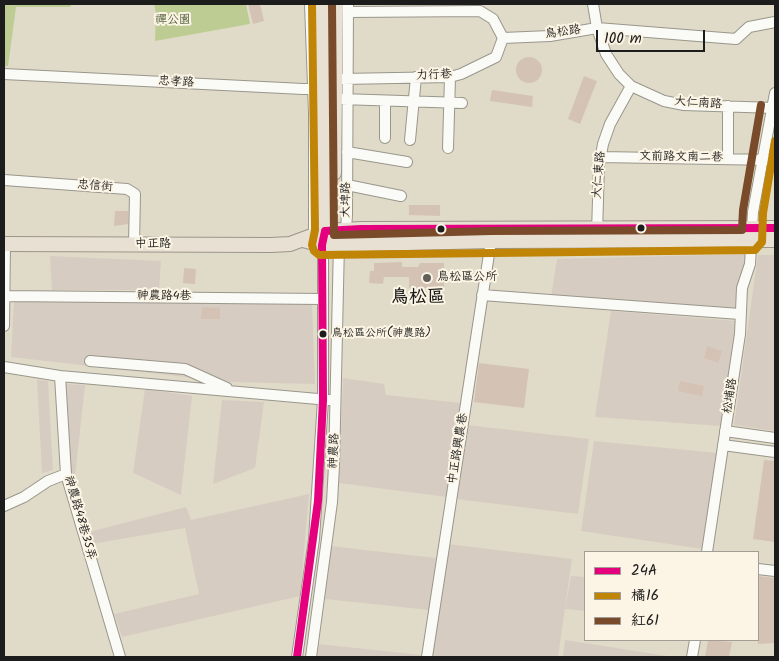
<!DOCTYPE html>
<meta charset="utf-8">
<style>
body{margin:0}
#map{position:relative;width:779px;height:661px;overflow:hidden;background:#e0dbc8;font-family:Kalam,"LXGW WenKai TC",sans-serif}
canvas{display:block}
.frame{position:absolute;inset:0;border:5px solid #1c1c1c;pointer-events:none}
.legend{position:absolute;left:584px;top:551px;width:175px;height:90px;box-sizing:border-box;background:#fcf5e5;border:1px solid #a29e95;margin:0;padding:6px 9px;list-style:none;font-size:15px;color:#1c1c1c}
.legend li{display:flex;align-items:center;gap:10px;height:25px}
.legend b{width:25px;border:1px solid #a29e95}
.scale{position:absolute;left:596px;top:30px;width:109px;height:22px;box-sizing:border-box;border:2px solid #1c1c1c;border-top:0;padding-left:6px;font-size:15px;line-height:18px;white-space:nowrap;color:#1c1c1c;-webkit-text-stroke:4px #fcf5e5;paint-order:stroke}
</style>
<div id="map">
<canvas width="779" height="661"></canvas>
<div class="frame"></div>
<ul class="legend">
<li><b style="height:6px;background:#e5007d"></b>24A</li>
<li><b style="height:6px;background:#c08407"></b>橘16</li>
<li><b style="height:6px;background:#7a4b2a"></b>紅61</li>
</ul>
<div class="scale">100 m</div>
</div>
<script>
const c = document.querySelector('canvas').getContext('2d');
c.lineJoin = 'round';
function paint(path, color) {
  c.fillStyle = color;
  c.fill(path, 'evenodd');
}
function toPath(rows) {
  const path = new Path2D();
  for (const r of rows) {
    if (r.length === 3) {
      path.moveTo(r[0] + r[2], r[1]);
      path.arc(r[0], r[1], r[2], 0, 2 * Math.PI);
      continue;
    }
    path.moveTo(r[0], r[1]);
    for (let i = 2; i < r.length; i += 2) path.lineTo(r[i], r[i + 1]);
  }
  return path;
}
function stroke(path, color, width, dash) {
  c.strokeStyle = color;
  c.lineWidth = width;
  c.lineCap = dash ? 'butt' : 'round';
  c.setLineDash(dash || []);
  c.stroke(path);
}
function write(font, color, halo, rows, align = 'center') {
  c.font = font + ' Kalam,"LXGW WenKai TC",sans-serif';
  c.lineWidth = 4;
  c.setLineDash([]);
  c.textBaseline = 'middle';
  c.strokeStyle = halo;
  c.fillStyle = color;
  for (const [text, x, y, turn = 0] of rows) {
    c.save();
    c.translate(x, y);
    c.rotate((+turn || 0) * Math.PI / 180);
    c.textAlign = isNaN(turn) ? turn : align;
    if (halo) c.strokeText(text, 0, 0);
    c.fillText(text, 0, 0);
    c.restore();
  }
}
const industrial = toPath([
 [746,254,745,269,738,284,735,308,551,297,557,259],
 [758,255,775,255,775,431,734,425],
 [50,256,161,261,159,290,52,290],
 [14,301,312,304,315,384,229,382,11,357],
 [611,311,737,321,721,426,595,417],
 [343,378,384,384,386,395,460,403,447,497,339,483],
 [37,380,48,381,53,470,42,473],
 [66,384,85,385,75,476,70,474],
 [145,389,192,396,181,495,133,473],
 [222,400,264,402,255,468,213,484],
 [467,425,589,439,578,514,456,499],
 [594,441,718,453,703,549,581,531],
 [309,494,300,596,122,637,114,614,199,594,185,528,92,544,89,532,186,507,191,520],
 [448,544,572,559,558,657,431,657],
 [330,546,436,558,429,610,325,599],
 [571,576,585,577,585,611,565,609],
 [565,640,674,657,563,657],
 [319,644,421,655,421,657,317,657]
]);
const green = toPath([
 [4,4,72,4,70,7,16,7,8,66,4,66],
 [154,4,246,4,250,24,155,41,156,13]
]);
const building = toPath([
 [248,4,260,4,264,21,253,24],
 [529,70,13],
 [584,76,597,81,580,124,568,119],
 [492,90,533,96,532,107,490,101],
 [409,205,440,205,440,216,409,215],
 [115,211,128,211,128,224,114,226],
 [402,262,402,267,418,267,420,263,444,263,444,288,409,288,409,277,384,277,383,284,369,283,370,271,374,271,374,263],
 [184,268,196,269,195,284,183,283],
 [202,307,220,308,220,319,201,319],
 [707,346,722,351,718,363,704,358],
 [479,363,529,369,524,408,474,402],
 [680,381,704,386,702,396,678,391],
 [764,460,775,461,775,542,753,539],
 [758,576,775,578,775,643,758,644],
 [708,640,732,642,729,657,705,657]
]);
const minor = toPath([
 [593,4,597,28,606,54,619,74,631,86,664,101,684,105,775,108],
 [348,12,480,11,493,19,503,38,550,36,597,28,736,39,749,27,775,22],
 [4,74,303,89,313,89,319,86],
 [342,79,450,77,461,74,496,57,503,38],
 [341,99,462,103],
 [385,101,385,138],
 [728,106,728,158],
 [410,140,416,77],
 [448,148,450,77],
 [347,152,407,162],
 [600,157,775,160],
 [4,180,127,189,135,194,134,245],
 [347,185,401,196],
 [597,233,599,166,603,144,610,124,631,86],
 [482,295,740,314],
 [5,296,323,299],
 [4,326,5,244],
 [90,361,185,369,227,388],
 [4,367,60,376,329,400],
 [60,376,66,474,120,657],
 [725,431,775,438],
 [723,445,775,452],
 [4,506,24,497,48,481,66,474],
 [707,552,740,334,742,288,750,264,753,212,775,93],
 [758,569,775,571],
 [297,657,314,539,323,400,323,255,322,245,314,236,314,113,310,4],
 [311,657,332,502,334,466,339,243,346,229,347,215,348,4],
 [427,657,491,241],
 [692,657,695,640]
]);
const major = toPath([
 [322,4,325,214,323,239],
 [334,173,336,4],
 [303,240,322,245,491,241,775,240],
 [4,244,271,245,290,244,325,231,361,229,775,228]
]);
const bus1 = toPath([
 [297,657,318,501,323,400,322,245,325,231,361,229,775,228]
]);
const bus2 = toPath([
 [312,4,315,230,312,245,314,251,319,255,755,250,762,242,763,213,775,141]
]);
const bus3 = toPath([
 [332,4,334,235,491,231,742,230,743,210,761,105]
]);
const markers = [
 [641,228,4.5,"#1c1c1c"],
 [441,229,4.5,"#1c1c1c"],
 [427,278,5,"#615f58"],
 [323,334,4.5,"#1c1c1c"]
];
const busNames = [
 ["鳥松區公所(神農路)",332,334]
];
const parkNames = [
 ["禪公園",173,21]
];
const streetNames = [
 ["鳥松路",563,33,-8],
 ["力行巷",434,76,-2],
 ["忠孝路",176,83,3],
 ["大仁南路",698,104,4],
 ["文前路文南二巷",681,158,1],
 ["大仁東路",600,175,-85],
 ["忠信街",95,187,4],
 ["大埤路",347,200,-89],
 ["中正路",153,245],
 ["神農路4巷",164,297,1],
 ["松埔路",731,396,-81],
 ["中正路興農巷",459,449,-81],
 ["神農路",335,451,-87],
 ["神農路48巷35弄",79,518,74]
];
const poiNames = [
 ["鳥松區公所",437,278]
];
const districtNames = [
 ["鳥松區",418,299]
];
paint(industrial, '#d7ccc1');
paint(green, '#bccc93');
paint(building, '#d4c3b5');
stroke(minor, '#99968b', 12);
stroke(major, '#99968b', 16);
stroke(minor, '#fafaf7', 10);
stroke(major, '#e7e0d3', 14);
stroke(bus1, '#e5007d', 8);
stroke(bus2, '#c08407', 8);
stroke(bus3, '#7a4b2a', 8);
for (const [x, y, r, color] of markers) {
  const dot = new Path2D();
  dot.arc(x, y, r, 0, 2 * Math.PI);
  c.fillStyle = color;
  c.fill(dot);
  stroke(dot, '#fcf5e5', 2);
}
write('11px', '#1c1c1c', '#fcf5e5', busNames, 'left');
write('12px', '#505d3a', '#fcf5e5', parkNames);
write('12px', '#1c1c1c', '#fcf5e5', streetNames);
write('12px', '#1c1c1c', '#fcf5e5', poiNames, 'left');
write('bold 18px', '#1c1c1c', '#fcf5e5', districtNames);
</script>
